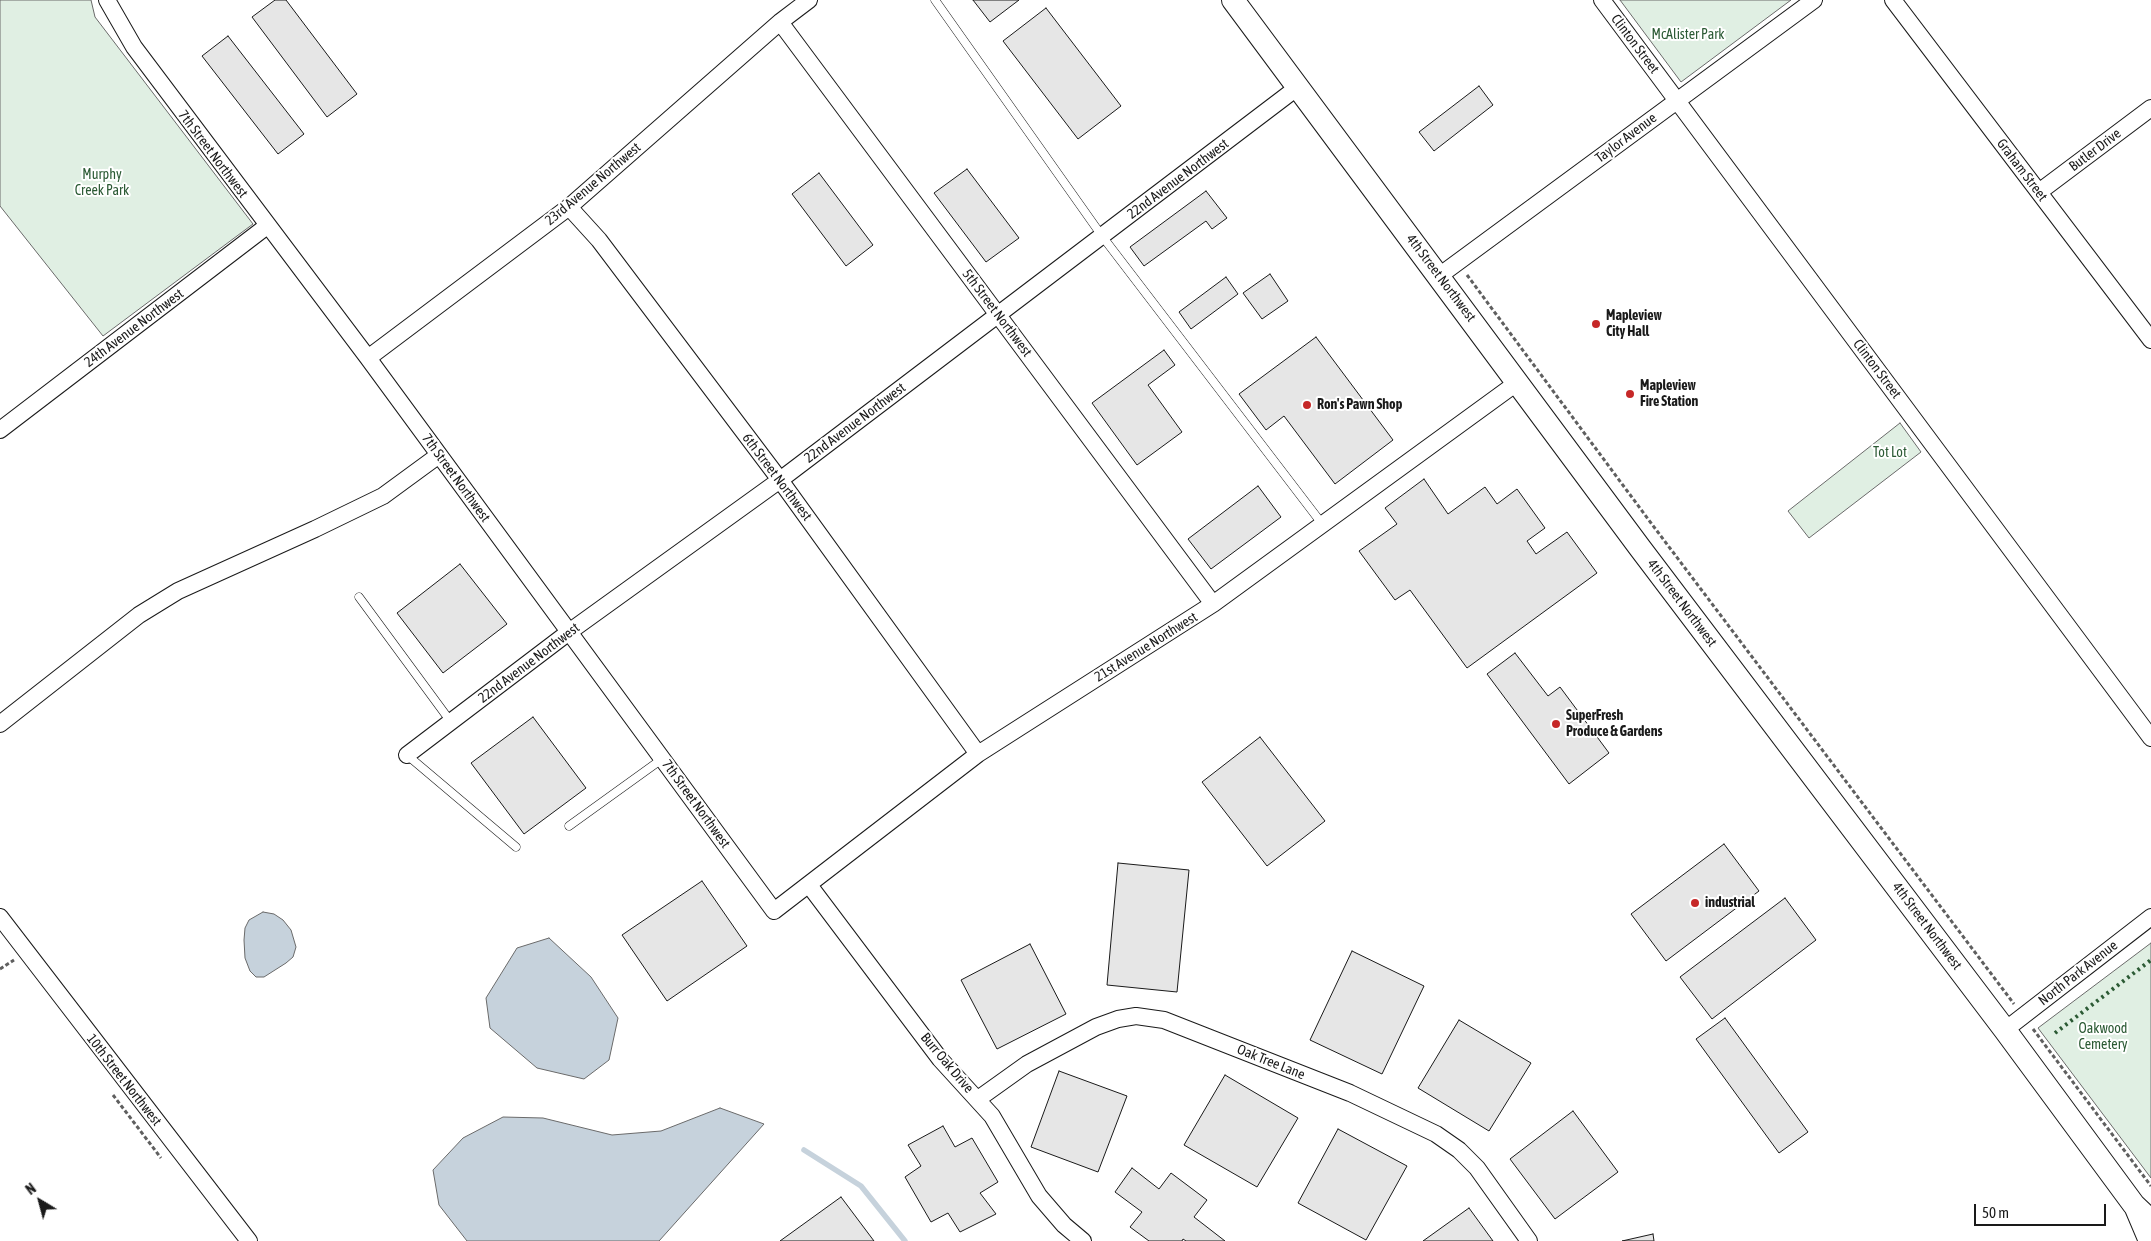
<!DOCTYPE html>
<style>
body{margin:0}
#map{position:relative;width:2151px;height:1241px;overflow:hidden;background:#fff;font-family:"Asap Condensed",sans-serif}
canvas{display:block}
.north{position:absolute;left:15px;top:1176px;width:50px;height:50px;-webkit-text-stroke:4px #fff;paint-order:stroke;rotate:323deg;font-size:14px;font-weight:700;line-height:20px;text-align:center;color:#1a1a1a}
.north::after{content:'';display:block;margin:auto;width:18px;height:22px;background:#1a1a1a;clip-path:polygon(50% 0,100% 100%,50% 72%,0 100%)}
.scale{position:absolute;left:1974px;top:1204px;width:132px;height:22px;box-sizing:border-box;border:2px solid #1a1a1a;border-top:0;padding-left:6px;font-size:15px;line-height:18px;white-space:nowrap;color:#1a1a1a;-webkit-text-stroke:4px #fff;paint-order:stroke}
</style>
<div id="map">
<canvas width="2151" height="1241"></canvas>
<div class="north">N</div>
<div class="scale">50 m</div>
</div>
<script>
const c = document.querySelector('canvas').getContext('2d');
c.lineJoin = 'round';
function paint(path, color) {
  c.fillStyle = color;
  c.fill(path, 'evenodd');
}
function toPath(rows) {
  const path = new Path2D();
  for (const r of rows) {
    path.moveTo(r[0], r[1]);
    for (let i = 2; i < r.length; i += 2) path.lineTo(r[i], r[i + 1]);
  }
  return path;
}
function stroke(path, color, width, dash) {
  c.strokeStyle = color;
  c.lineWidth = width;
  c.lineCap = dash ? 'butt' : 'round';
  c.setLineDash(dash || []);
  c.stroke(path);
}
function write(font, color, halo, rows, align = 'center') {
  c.font = font + ' "Asap Condensed",sans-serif';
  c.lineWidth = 4;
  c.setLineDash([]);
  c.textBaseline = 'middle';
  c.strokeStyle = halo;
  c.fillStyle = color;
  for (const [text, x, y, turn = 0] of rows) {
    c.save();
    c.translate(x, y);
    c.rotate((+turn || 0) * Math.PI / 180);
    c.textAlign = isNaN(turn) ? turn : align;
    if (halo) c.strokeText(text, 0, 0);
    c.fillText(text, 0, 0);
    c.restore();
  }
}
const green = toPath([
 [0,0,91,0,95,17,253,224,103,336,0,206,0,0],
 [1620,0,1791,0,1681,82,1620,0],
 [1900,423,1921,452,1809,538,1788,511,1900,423],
 [2151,943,2151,1178,2038,1028,2151,943]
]);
const water = toPath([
 [263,912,274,914,283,920,291,930,296,947,293,957,286,963,264,977,256,977,250,971,245,958,244,940,245,928,249,920,263,912],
 [549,938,591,977,618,1018,609,1060,584,1079,537,1068,490,1028,486,998,517,948,549,938],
 [720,1108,764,1124,659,1241,467,1241,439,1205,433,1170,463,1138,503,1117,543,1118,612,1135,661,1131,720,1108]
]);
const stream = toPath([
 [804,1150,861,1186,905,1241]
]);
const building = toPath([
 [275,0,286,0,357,94,327,117,252,17,275,0],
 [973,0,1019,0,990,22,973,0],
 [1046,8,1121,106,1078,139,1003,41,1046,8],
 [228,36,304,134,278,154,202,56,228,36],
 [1479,86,1493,105,1434,151,1419,132,1479,86],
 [967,169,1019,238,986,262,934,193,967,169],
 [819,173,873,245,846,266,792,194,819,173],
 [1206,191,1227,218,1212,229,1206,221,1144,266,1130,247,1206,191],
 [1270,274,1288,301,1262,319,1243,293,1270,274],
 [1226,277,1238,294,1191,329,1179,312,1226,277],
 [1316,337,1393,440,1335,484,1284,416,1266,430,1239,394,1316,337],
 [1164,350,1175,365,1148,385,1182,432,1137,465,1092,403,1164,350],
 [1424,479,1448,514,1485,487,1497,504,1517,489,1545,528,1527,541,1536,554,1567,532,1597,573,1467,668,1410,590,1395,600,1359,551,1397,524,1385,508,1424,479],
 [1258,486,1281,517,1211,569,1188,539,1258,486],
 [460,564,507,624,443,673,397,613,460,564],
 [1515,653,1548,696,1560,687,1609,753,1569,784,1487,674,1515,653],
 [533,717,586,788,524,834,471,763,533,717],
 [1260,737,1325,821,1267,866,1202,782,1260,737],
 [1724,844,1759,891,1666,961,1631,914,1724,844],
 [1118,863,1189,870,1177,992,1107,985,1118,863],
 [702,881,747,946,667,1001,622,935,702,881],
 [1785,898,1816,940,1712,1019,1680,977,1785,898],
 [1030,944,1066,1014,997,1049,961,980,1030,944],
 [1352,951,1424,986,1382,1074,1310,1040,1352,951],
 [1725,1018,1808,1132,1779,1153,1696,1039,1725,1018],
 [1459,1020,1531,1063,1489,1131,1418,1088,1459,1020],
 [1059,1071,1127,1096,1098,1172,1031,1147,1059,1071],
 [1225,1075,1298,1118,1257,1187,1184,1145,1225,1075],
 [1573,1111,1618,1172,1555,1219,1510,1159,1573,1111],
 [943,1126,955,1147,972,1138,998,1182,980,1193,996,1214,960,1232,948,1213,931,1222,905,1177,921,1166,908,1145,943,1126],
 [1338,1129,1407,1166,1366,1240,1298,1203,1338,1129],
 [1132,1168,1159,1189,1171,1173,1207,1200,1194,1217,1225,1241,1186,1241,1183,1239,1182,1241,1149,1241,1130,1227,1142,1212,1115,1192,1132,1168],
 [841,1197,874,1241,780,1241,841,1197],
 [1469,1208,1493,1241,1423,1241,1469,1208],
 [1653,1234,1654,1241,1622,1241,1653,1234]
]);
const path = toPath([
 [1467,275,1651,523,2014,1004],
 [0,969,14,960],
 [2033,1029,2151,1186],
 [113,1095,161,1158]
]);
const lane = toPath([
 [935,0,1102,236,1323,525],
 [359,597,451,722],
 [407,755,516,847],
 [569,826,662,759]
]);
const street = toPath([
 [107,0,134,47,368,358,774,911,978,754,1213,604,1518,382],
 [1602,0,2151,738],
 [1893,0,2151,340],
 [780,22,1213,604],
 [2039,192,2151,108],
 [569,207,599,240,780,480,978,754],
 [1439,276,1814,0],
 [368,358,569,207,780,22,809,0],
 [0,430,267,226],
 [0,724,139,615,178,591,315,529,383,496,439,455],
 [407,755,569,632,780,480,1298,87],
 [809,885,940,1059,992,1116,1039,1196,1064,1225,1083,1241],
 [0,917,249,1241],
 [2005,1030,2151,917],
 [978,1099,1027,1064,1096,1027,1118,1019,1136,1016,1164,1020,1350,1093,1436,1134,1459,1150,1477,1168,1529,1241]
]);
const secondary = toPath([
 [1233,0,1640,548,2005,1030,2134,1205,2151,1221],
 [2136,1208,2150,1241]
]);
const hedge = toPath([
 [2055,1033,2151,960]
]);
const markers = [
 [1596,324,5,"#c62828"],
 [1630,394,5,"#c62828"],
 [1307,405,5,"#c62828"],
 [1556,724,5,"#c62828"],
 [1695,903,5,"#c62828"]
];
const parkNames = [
 ["McAlister Park",1688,35],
 ["Murphy",102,175],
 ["Creek Park",102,191],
 ["Tot Lot",1890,453],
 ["Oakwood",2103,1029],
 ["Cemetery",2103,1045]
];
const streetNames = [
 ["Clinton Street",1635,44,53],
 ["Taylor Avenue",1626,138,-37],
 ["Butler Drive",2095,150,-37],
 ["7th Street Northwest",213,154,53],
 ["Graham Street",2022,170,53],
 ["22nd Avenue Northwest",1178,179,-37],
 ["23rd Avenue Northwest",593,184,-40],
 ["4th Street Northwest",1441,278,53],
 ["5th Street Northwest",997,313,53],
 ["24th Avenue Northwest",134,328,-37],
 ["Clinton Street",1877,369,53],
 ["22nd Avenue Northwest",855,423,-37],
 ["6th Street Northwest",777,477,53],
 ["7th Street Northwest",456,478,54],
 ["4th Street Northwest",1682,603,53],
 ["21st Avenue Northwest",1146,647,-32],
 ["22nd Avenue Northwest",529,663,-37],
 ["7th Street Northwest",696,804,54],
 ["4th Street Northwest",1927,926,53],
 ["North Park Avenue",2078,973,-38],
 ["Oak Tree Lane",1271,1062,22],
 ["Burr Oak Drive",947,1063,50],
 ["10th Street Northwest",124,1080,52]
];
const poiNames = [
 ["Mapleview",1606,316],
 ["City Hall",1606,332],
 ["Mapleview",1640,386],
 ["Fire Station",1640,402],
 ["Ron's Pawn Shop",1317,405],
 ["SuperFresh",1566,716],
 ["Produce & Gardens",1566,732],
 ["industrial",1705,903]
];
paint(green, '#e0efe3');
stroke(green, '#6a6a6a', 1);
paint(water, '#c6d2dc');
stroke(water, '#6a6a6a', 1);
stroke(stream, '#c6d2dc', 5.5);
paint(building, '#e6e6e6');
stroke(building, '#1a1a1a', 1);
stroke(lane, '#1a1a1a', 9);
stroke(street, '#1a1a1a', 18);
stroke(secondary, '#1a1a1a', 24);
stroke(path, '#5f5f5f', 3, [4, 2.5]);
stroke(lane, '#fff', 8);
stroke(street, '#fff', 16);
stroke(secondary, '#fff', 22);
stroke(hedge, '#2b5a34', 4, [2.5, 4]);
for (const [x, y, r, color] of markers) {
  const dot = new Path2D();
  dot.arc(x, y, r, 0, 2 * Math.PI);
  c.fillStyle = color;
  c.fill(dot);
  stroke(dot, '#fff', 2);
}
write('14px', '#2b5a34', '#fff', parkNames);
write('14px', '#1a1a1a', '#fff', streetNames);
write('bold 14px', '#1a1a1a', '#fff', poiNames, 'left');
</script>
